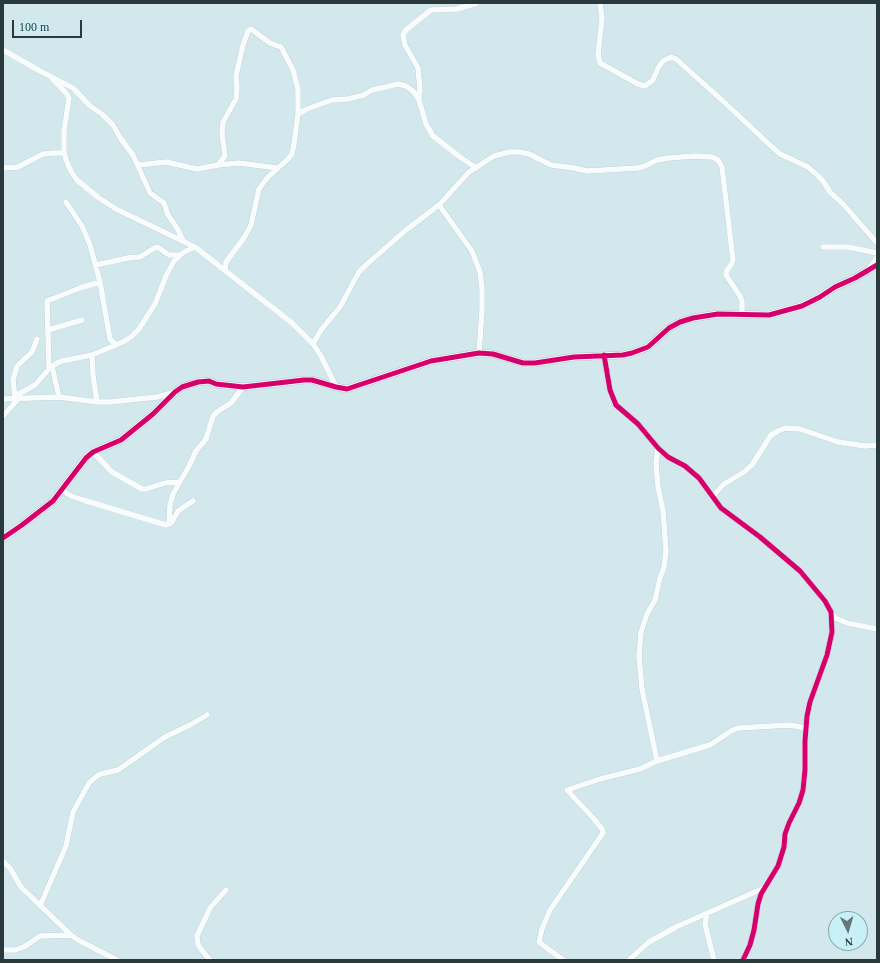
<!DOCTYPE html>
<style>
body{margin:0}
#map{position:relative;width:880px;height:963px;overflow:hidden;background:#d2e8ec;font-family:"Times New Roman",serif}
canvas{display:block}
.frame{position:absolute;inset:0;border:4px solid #2a393c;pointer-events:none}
.north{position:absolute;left:828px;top:911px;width:40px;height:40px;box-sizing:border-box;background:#c8f0f7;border:1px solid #89a7ac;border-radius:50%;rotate:175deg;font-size:11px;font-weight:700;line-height:16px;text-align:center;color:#2a393c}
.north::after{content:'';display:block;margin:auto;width:14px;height:18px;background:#65767a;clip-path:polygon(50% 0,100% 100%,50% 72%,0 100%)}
.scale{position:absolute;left:12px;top:20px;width:70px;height:18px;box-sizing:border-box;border:2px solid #2a393c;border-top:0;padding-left:5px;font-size:12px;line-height:14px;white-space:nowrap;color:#2a393c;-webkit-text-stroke:3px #c8f0f7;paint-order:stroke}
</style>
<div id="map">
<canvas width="880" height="963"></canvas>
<div class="frame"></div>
<div class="north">N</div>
<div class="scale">100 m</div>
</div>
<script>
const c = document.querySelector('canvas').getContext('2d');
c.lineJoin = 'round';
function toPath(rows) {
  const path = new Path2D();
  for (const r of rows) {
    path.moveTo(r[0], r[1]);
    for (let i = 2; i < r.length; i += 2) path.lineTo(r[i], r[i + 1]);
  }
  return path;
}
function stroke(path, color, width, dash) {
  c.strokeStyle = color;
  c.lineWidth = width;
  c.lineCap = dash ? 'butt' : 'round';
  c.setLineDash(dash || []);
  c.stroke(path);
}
const minor = toPath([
 [600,3,602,18,598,55,600,63,638,84,645,86,653,80,658,68,663,61,671,57,676,59,724,102,771,146,780,154,808,167,817,175,823,181,830,192,843,204,877,243],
 [3,50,40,71,73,88,90,106,102,114,113,125,121,139,133,155,150,193,164,203,168,215,177,228,183,240],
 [50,76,66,93,69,98,64,131,64,153,68,165,72,173,77,180,99,198,116,209,195,247,292,323,313,344,321,356,336,387],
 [419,100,420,90,418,68,405,45,403,35,406,30,431,10,457,9,477,3],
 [298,114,307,109,332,100,348,99,364,95,372,90,386,87,398,84,406,86,414,92,419,100,426,124,433,136,460,157,476,168],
 [138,165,166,162,197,169,218,165,239,163,277,168],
 [218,165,225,156,222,134,223,122,236,99,237,88,236,76,238,67,243,45,248,31,251,29,270,43,281,47,293,70,298,89,298,114,294,144,292,154,288,159,267,178,259,189,251,225,244,238,226,262,225,269],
 [3,168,18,167,43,154,53,153,64,153],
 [66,202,82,226,90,245,100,282,110,339,116,345],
 [439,205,472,251,480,272,482,288,482,311,479,353],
 [823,247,848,247,877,253],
 [96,265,128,258,140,257,156,247,159,248,169,255,180,255],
 [868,270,877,258],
 [48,330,82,320],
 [313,344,321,330,340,307,359,272,366,265,406,230,439,205,469,172,494,156,510,152,519,152,529,154,551,165,574,168,587,171,638,168,645,166,657,160,668,158,695,156,712,157,718,160,722,167,733,260,731,265,727,270,726,275,740,296,742,301,742,315],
 [92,355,93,375,97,402],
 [604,355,610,390,616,405,638,424,658,448,668,457,685,466,699,478,721,508,760,537,800,571,825,601,831,612,832,632,827,655,810,702,807,716,805,741,805,770,803,790,799,803,789,823,785,834,784,847,778,866,761,894,758,904,754,930,750,945,743,960],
 [52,366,59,397],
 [49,369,47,301,80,288,100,282],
 [15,396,35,385,49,369,57,363,62,361,92,355,123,342,131,337,139,329,155,304,166,276,174,261,184,252,195,247],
 [15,398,13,380,17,366,32,352,37,339],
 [3,399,59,397,97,402,110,402,157,397,175,392],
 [3,416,19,398],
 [93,452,112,472,142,489,146,489,165,483,180,482],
 [62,490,71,496,83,500,166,525,172,522,178,511,193,501],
 [713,496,724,484,744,472,752,465,771,435,778,431,785,428,800,429,838,442,865,446,877,445],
 [169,524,170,505,173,494,189,466,196,451,206,439,213,416,218,411,231,403,243,387],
 [831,613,835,618,847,623,877,629],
 [657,761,642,689,639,656,641,632,647,614,655,600,660,578,664,567,666,551,663,511,658,487,656,463,658,448],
 [3,861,10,868,21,887,71,935,78,940,117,960],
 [40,906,66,846,73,812,89,783,97,776,101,774,118,770,165,737,190,725,207,715],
 [707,913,705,924,714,960],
 [3,950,15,950,24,947,40,936,71,935],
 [210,960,200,948,198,944,197,936,210,908,226,890],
 [563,960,539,942,542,929,550,910,603,833,602,829,594,819,567,790,600,779,640,769,657,761,703,747,710,745,731,731,738,728,790,725,805,728],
 [629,960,649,942,676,927,764,888]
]);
const tertiary = toPath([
 [3,538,22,525,53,501,86,458,93,452,121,440,153,414,175,392,182,387,198,382,209,381,216,384,243,387,304,380,312,380,336,387,347,389,431,361,479,353,493,354,523,363,535,363,574,357,623,355,632,353,648,347,669,328,680,322,693,318,718,314,769,315,802,306,820,297,835,287,855,278,877,265]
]);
const cycleway = toPath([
 [604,355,610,390,616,405,638,424,658,448,668,457,685,466,699,478,721,508,760,537,800,571,825,601,831,612,832,632,827,655,810,702,807,716,805,741,805,770,803,790,799,803,789,823,785,834,784,847,778,866,761,894,758,904,754,930,750,945,743,960],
 [3,538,22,525,53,501,86,458,93,452,121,440,153,414,175,392,182,387,198,382,209,381,216,384,243,387,304,380,312,380,336,387,347,389,431,361,479,353,493,354,523,363,535,363,574,357,623,355,632,353,648,347,669,328,680,322,693,318,718,314,769,315,802,306,820,297,835,287,855,278,877,265]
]);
stroke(minor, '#b1c3c6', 6);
stroke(tertiary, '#b1c3c6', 8);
stroke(minor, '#f8fcfc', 5.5);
stroke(tertiary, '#f8fcfc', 7);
stroke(cycleway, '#d6006c', 5);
</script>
